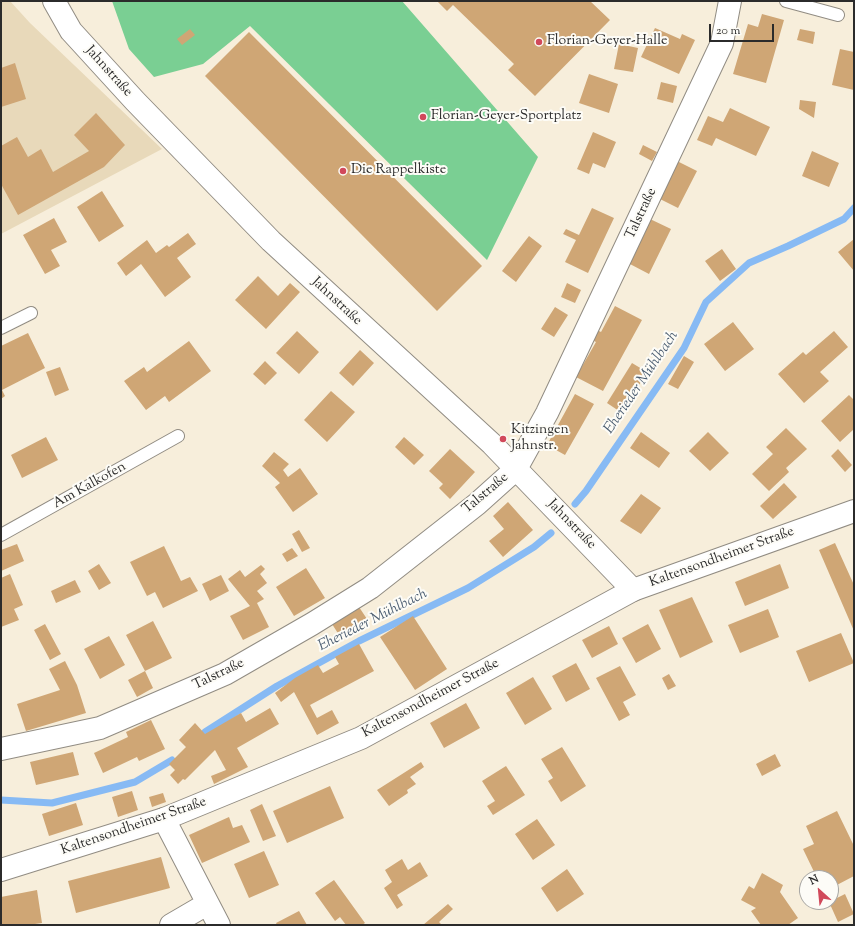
<!DOCTYPE html>
<meta charset="utf-8">
<style>
body{margin:0}
#map{position:relative;width:855px;height:926px;overflow:hidden;background:#f7eedb;font-family:"Sorts Mill Goudy",serif}
canvas{display:block}
.frame{position:absolute;inset:0;border:2px solid #2b2b2b;pointer-events:none}
.north{position:absolute;left:799px;top:870px;width:40px;height:40px;box-sizing:border-box;background:#fdfcf7;border:1px solid #a9a8a5;border-radius:50%;rotate:333deg;font-size:11px;font-weight:700;line-height:16px;text-align:center;color:#2b2b2b}
.north::after{content:'';display:block;margin:auto;width:14px;height:18px;background:#d1495b;clip-path:polygon(50% 0,100% 100%,50% 72%,0 100%)}
.scale{position:absolute;left:709px;top:24px;width:65px;height:18px;box-sizing:border-box;border:2px solid #2b2b2b;border-top:0;padding-left:5px;font-size:12px;line-height:14px;white-space:nowrap;color:#2b2b2b;-webkit-text-stroke:3px #fdfcf7;paint-order:stroke}
</style>
<div id="map">
<canvas width="855" height="926"></canvas>
<div class="frame"></div>
<div class="north">N</div>
<div class="scale">20 m</div>
</div>
<script>
const c = document.querySelector('canvas').getContext('2d');
c.lineJoin = 'round';
function paint(path, color) {
  c.fillStyle = color;
  c.fill(path, 'evenodd');
}
function toPath(rows) {
  const path = new Path2D();
  for (const r of rows) {
    path.moveTo(r[0], r[1]);
    for (let i = 2; i < r.length; i += 2) path.lineTo(r[i], r[i + 1]);
  }
  return path;
}
function stroke(path, color, width, dash) {
  c.strokeStyle = color;
  c.lineWidth = width;
  c.lineCap = dash ? 'butt' : 'round';
  c.setLineDash(dash || []);
  c.stroke(path);
}
function write(font, color, halo, rows, align = 'center') {
  c.font = font + ' "Sorts Mill Goudy",serif';
  c.lineWidth = 4;
  c.setLineDash([]);
  c.textBaseline = 'middle';
  c.strokeStyle = halo;
  c.fillStyle = color;
  for (const [text, x, y, turn = 0] of rows) {
    c.save();
    c.translate(x, y);
    c.rotate((+turn || 0) * Math.PI / 180);
    c.textAlign = isNaN(turn) ? turn : align;
    if (halo) c.strokeText(text, 0, 0);
    c.fillText(text, 0, 0);
    c.restore();
  }
}
const built = toPath([
 [1,1,10,1,30,23,162,149,1,234]
]);
const green = toPath([
 [112,1,402,1,538,157,487,260,250,26,203,64,154,77,129,49]
]);
const stream = toPath([
 [575,504,586,491,684,348,706,302,749,263,788,246,844,219,854,208],
 [205,732,277,686,359,641,468,588,534,547,551,533],
 [1,800,52,803,135,782,172,760]
]);
const building = toPath([
 [437,1,590,1,610,20,535,96,508,70,514,64,453,5,447,11],
 [762,14,784,20,766,83,733,74,748,24,758,27],
 [655,28,680,39,682,34,695,40,679,74,641,57],
 [190,29,195,35,182,45,177,39],
 [800,29,815,32,813,44,797,40],
 [249,32,482,266,437,311,205,76],
 [619,44,638,48,633,72,614,69],
 [840,49,854,52,854,90,832,85],
 [15,63,26,99,1,107,1,68],
 [589,74,618,84,609,113,579,103],
 [661,82,677,86,673,103,657,99],
 [800,100,816,102,814,118,799,109],
 [730,108,770,127,756,156,716,138,712,146,697,140,708,116,723,122],
 [96,113,125,145,104,167,18,215,1,184,1,146,17,137,28,157,41,149,53,172,89,151,74,135],
 [593,132,616,142,605,168,593,163,589,174,577,169],
 [643,145,657,152,652,161,639,154],
 [812,151,839,163,829,187,802,176],
 [677,161,697,171,678,208,658,198],
 [102,191,124,226,99,242,77,207],
 [592,208,614,218,588,273,565,262,576,240,563,234,566,229,579,235],
 [54,218,67,242,51,250,60,266,45,274,23,235],
 [650,219,671,229,649,274,628,263],
 [188,233,196,244,177,258,191,277,165,297,141,264,126,276,117,263,147,240,156,253,167,245,169,247],
 [529,236,542,246,516,282,502,271],
 [854,239,854,271,838,252],
 [722,249,736,269,720,281,705,261],
 [258,276,278,296,290,283,300,292,266,329,235,300],
 [567,283,581,290,575,303,561,297],
 [615,306,642,320,603,391,576,377,596,342,592,340,597,330,601,332],
 [555,307,568,315,554,337,541,329],
 [733,322,754,349,725,371,704,344],
 [297,331,319,352,299,374,276,353],
 [834,331,848,347,820,372,829,381,804,403,778,374,803,352,806,355],
 [28,333,45,368,2,390,5,396,1,399,1,346],
 [189,341,211,371,169,402,165,396,146,410,124,381,144,367,147,372],
 [360,350,374,363,353,386,339,373],
 [684,356,694,362,678,389,668,384],
 [265,361,277,373,265,385,253,374],
 [632,363,647,372,622,413,607,403],
 [60,367,69,390,55,396,46,372],
 [331,391,355,412,327,442,304,420],
 [575,394,594,404,565,455,547,445],
 [849,395,854,400,854,429,840,442,821,421],
 [786,428,807,449,786,468,789,472,769,491,752,474,773,454,766,447],
 [641,432,670,453,659,468,630,448],
 [708,432,729,453,710,471,689,451],
 [46,437,58,460,22,478,11,455],
 [404,437,424,455,414,465,395,447],
 [450,449,475,472,450,499,439,488,443,484,429,471],
 [838,449,852,465,845,472,831,456],
 [274,452,289,464,283,470,288,477,300,468,318,494,293,512,275,487,280,483,262,466],
 [784,483,797,497,773,519,760,506],
 [641,494,661,508,641,534,620,521],
 [508,502,533,530,503,557,489,541,504,529,493,516],
 [299,530,310,548,302,552,292,534],
 [835,543,854,585,854,631,819,550],
 [17,544,24,561,1,571,1,550],
 [164,546,181,581,190,577,198,591,163,608,155,592,147,596,130,562],
 [292,548,298,556,287,562,282,554],
 [99,564,111,583,99,590,88,571],
 [780,564,789,588,745,606,735,582],
 [261,565,265,569,260,574,267,583,257,591,264,599,257,603,269,627,243,640,230,616,250,606,228,579,240,570,245,577],
 [306,568,325,598,294,616,276,587],
 [10,574,23,605,14,609,19,620,1,627,1,578],
 [221,575,229,591,210,601,202,584],
 [75,580,81,592,56,603,51,591],
 [692,597,713,642,680,658,659,610],
 [359,607,367,619,341,638,332,624],
 [768,609,779,637,740,653,728,625],
 [413,616,447,669,415,690,380,637],
 [153,621,172,658,145,671,126,635],
 [45,624,61,654,50,660,34,630],
 [648,624,661,649,636,663,622,638],
 [609,626,618,644,592,658,582,640],
 [841,633,854,663,809,682,796,651],
 [109,636,125,665,100,679,84,649],
 [359,644,374,671,310,705,317,718,332,710,339,723,317,735,294,692,281,702,275,693,295,678,318,665,323,673,339,664,335,657],
 [65,661,77,685,86,713,26,731,17,704,60,690,49,669],
 [576,663,590,689,566,702,552,676],
 [620,666,636,695,623,702,630,715,619,721,596,678],
 [145,671,153,688,137,697,128,680],
 [669,674,676,686,668,690,662,678],
 [533,677,552,709,525,725,506,693],
 [466,703,480,728,444,748,430,723],
 [270,708,279,724,237,748,248,767,214,784,211,776,226,770,215,750,185,780,183,779,178,784,170,775,175,770,169,764,186,747,179,740,195,723,205,734,241,713,246,722],
 [151,720,165,749,139,761,137,757,103,773,94,753,128,737,126,732],
 [562,747,586,786,561,802,548,781,553,778,541,759],
 [73,752,79,775,36,785,30,762],
 [775,754,781,766,762,776,756,764],
 [421,762,424,767,410,777,416,784,407,790,408,793,389,806,377,790],
 [506,766,525,795,493,815,487,806,495,801,482,781],
 [330,786,344,818,287,843,273,811],
 [132,791,138,810,118,817,112,797],
 [163,793,166,802,152,807,149,797],
 [76,803,83,825,49,836,42,814],
 [262,804,276,836,263,841,250,810],
 [837,811,854,846,854,876,835,886,830,877,817,878,803,849,814,844,806,826],
 [229,817,233,828,242,825,250,842,202,863,189,835],
 [537,819,555,845,533,860,515,834],
 [264,851,279,885,249,898,234,864],
 [161,857,170,888,76,913,68,881],
 [402,859,408,870,420,862,428,876,397,895,403,905,397,909,384,888,392,882,385,870],
 [567,869,584,894,557,912,541,888],
 [762,873,783,885,780,892,798,918,788,925,761,925,751,911,756,908,741,900,749,886,754,889],
 [334,880,365,923,362,925,346,925,340,917,335,921,315,893],
 [37,890,42,923,28,925,1,925,1,897],
 [845,894,854,914,838,922,829,902],
 [448,904,453,909,439,922,442,925,423,925],
 [299,911,307,925,277,925,276,923]
]);
const service = toPath([
 [786,1,838,15],
 [1,328,31,313],
 [1,535,178,436]
]);
const minor = toPath([
 [54,1,71,31,135,101,271,241,492,444,633,590],
 [1,749,100,728,225,674,312,624,370,588,477,504,516,469,547,413,722,43,730,1],
 [164,819,219,925],
 [171,925,207,904]
]);
const secondary = toPath([
 [1,870,164,819,361,738,633,590,854,511]
]);
const markers = [
 [539,42,4,"#d1495b"],
 [423,117,4,"#d1495b"],
 [343,171,4,"#d1495b"],
 [503,439,4,"#d1495b"]
];
const poiNames = [
 ["Florian-Geyer-Halle",547,42],
 ["Florian-Geyer-Sportplatz",431,117],
 ["Die Rappelkiste",351,171],
 ["Kitzingen",511,431],
 ["Jahnstr.",511,447]
];
const streetNames = [
 ["Jahnstraße",108,72,48],
 ["Talstraße",642,214,-65],
 ["Jahnstraße",336,302,43],
 ["Am Kalkofen",90,486,-29],
 ["Talstraße",486,494,-40],
 ["Jahnstraße",571,525,46],
 ["Kaltensondheimer Straße",722,558,-20],
 ["Talstraße",219,675,-26],
 ["Kaltensondheimer Straße",431,699,-28],
 ["Kaltensondheimer Straße",134,827,-19]
];
const waterNames = [
 ["Eherieder Mühlbach",642,383,-56],
 ["Eherieder Mühlbach",373,621,-27]
];
paint(built, '#e8d9ba');
paint(green, '#7acf93');
stroke(stream, '#87baf4', 7);
paint(building, '#cfa675');
stroke(service, '#918c83', 14);
stroke(minor, '#918c83', 24);
stroke(secondary, '#918c83', 24);
stroke(service, '#fff', 12);
stroke(minor, '#fff', 22);
stroke(secondary, '#fff', 22);
for (const [x, y, r, color] of markers) {
  const dot = new Path2D();
  dot.arc(x, y, r, 0, 2 * Math.PI);
  c.fillStyle = color;
  c.fill(dot);
  stroke(dot, '#fdfcf7', 1.5);
}
write('14px', '#2b2b2b', '#fdfcf7', poiNames, 'left');
write('14px', '#2b2b2b', '#fdfcf7', streetNames);
write('italic 15px', '#4b5d71', '#fdfcf7', waterNames);
</script>
